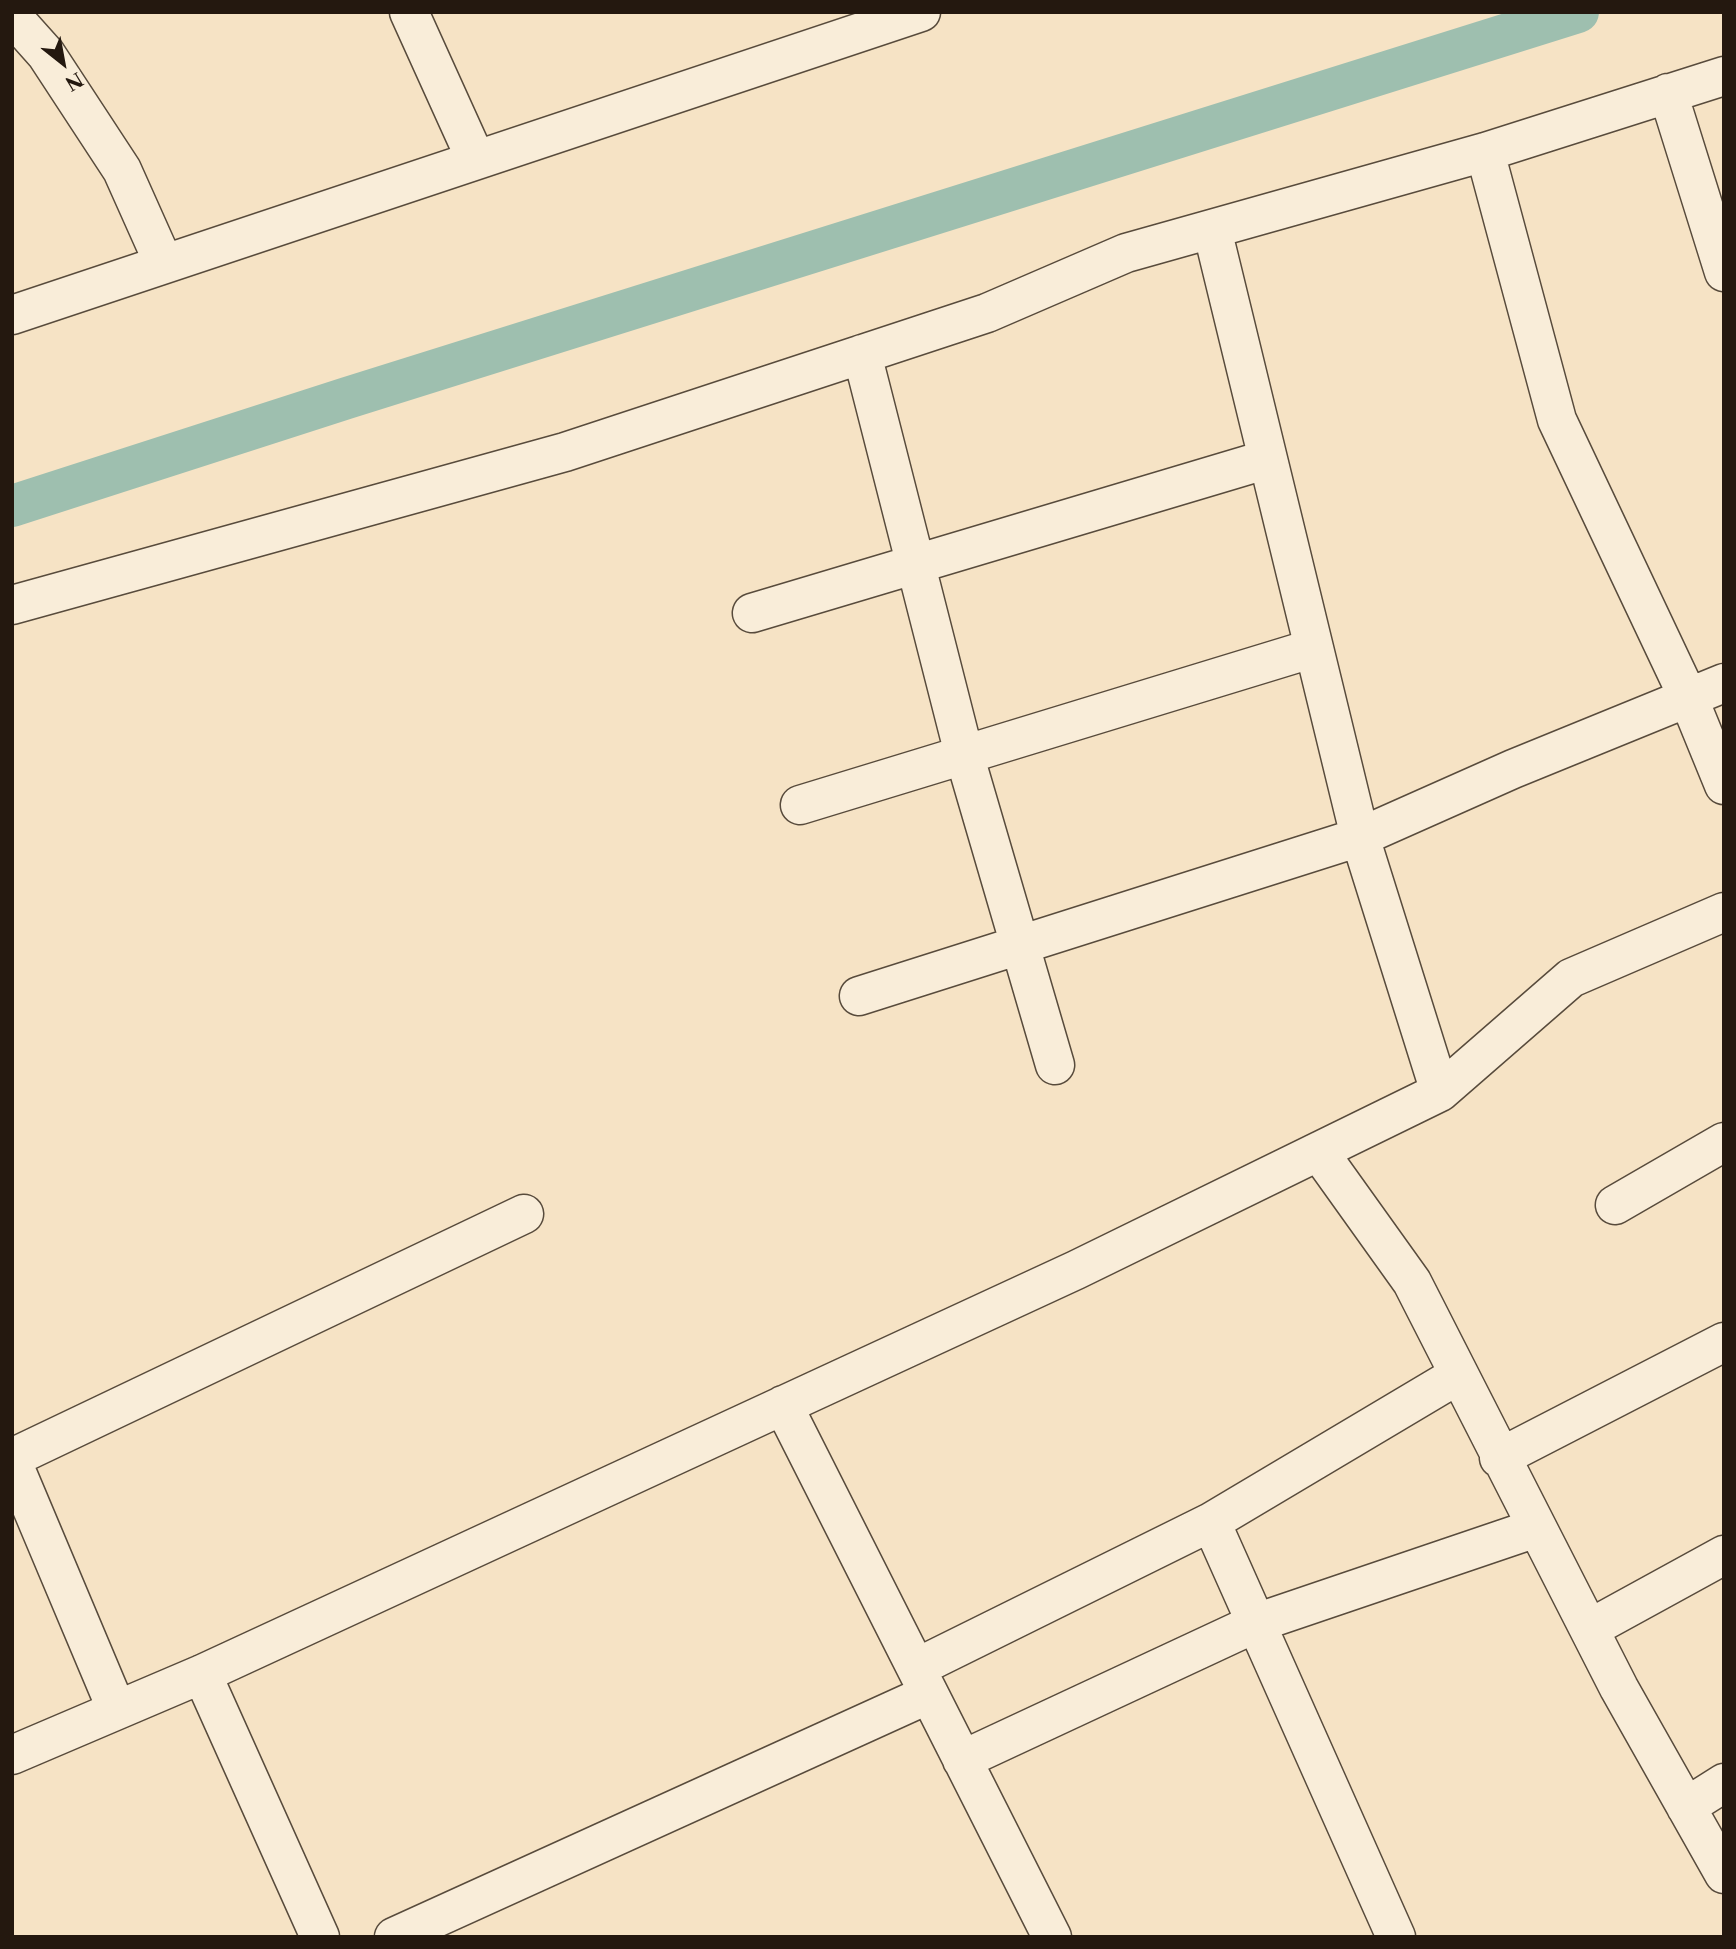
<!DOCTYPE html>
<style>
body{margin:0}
#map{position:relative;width:1736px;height:1949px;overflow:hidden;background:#f6e3c5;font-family:"Libre Caslon Text",serif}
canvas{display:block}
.frame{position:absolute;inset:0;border:14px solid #24180f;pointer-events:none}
.north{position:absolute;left:28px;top:28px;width:70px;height:70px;-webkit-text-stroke:5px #f9edd9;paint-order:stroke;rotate:149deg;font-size:19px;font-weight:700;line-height:28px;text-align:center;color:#24180f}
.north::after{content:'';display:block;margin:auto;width:24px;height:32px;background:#24180f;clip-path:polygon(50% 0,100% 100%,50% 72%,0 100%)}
</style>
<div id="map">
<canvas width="1736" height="1949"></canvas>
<div class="frame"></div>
<div class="north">N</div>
</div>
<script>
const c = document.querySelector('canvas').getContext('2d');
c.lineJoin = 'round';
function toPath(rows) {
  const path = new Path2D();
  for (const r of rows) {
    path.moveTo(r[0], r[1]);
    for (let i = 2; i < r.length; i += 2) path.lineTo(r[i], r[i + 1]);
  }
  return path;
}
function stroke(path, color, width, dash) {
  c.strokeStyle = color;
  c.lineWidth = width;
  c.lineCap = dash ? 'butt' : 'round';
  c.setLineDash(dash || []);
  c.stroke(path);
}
const canal = toPath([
 [12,506,347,398,1578,12]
]);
const minor = toPath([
 [409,12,476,160],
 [12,16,46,54,122,170,164,264],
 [1668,93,1724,272],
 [1485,152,1557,420,1688,697,1724,785],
 [1212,229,1360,837,1440,1092],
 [12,315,921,12],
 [862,354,964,754,1055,1065],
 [12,605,565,452,987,313,1126,253,1485,152,1724,76],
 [752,613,1268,459],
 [800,805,1314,648],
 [859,996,1360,837,1513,769,1724,683],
 [1319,1152,1412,1282,1619,1688,1724,1874],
 [1615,1205,1724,1142],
 [783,1405,1052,1937],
 [12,1458,524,1214],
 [1499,1458,1724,1342],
 [12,1461,116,1708],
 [1211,1522,1396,1937],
 [1589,1629,1724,1555],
 [916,1668,1211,1522,1458,1375],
 [202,1674,320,1937],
 [12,1755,202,1674,1076,1270,1440,1092,1571,978,1724,912],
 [962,1760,1256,1623,1536,1528],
 [1686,1807,1724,1783],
 [394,1937,929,1694]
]);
stroke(canal, '#9ebfaf', 42);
stroke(minor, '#584b3c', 41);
stroke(minor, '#f9edd9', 38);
</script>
